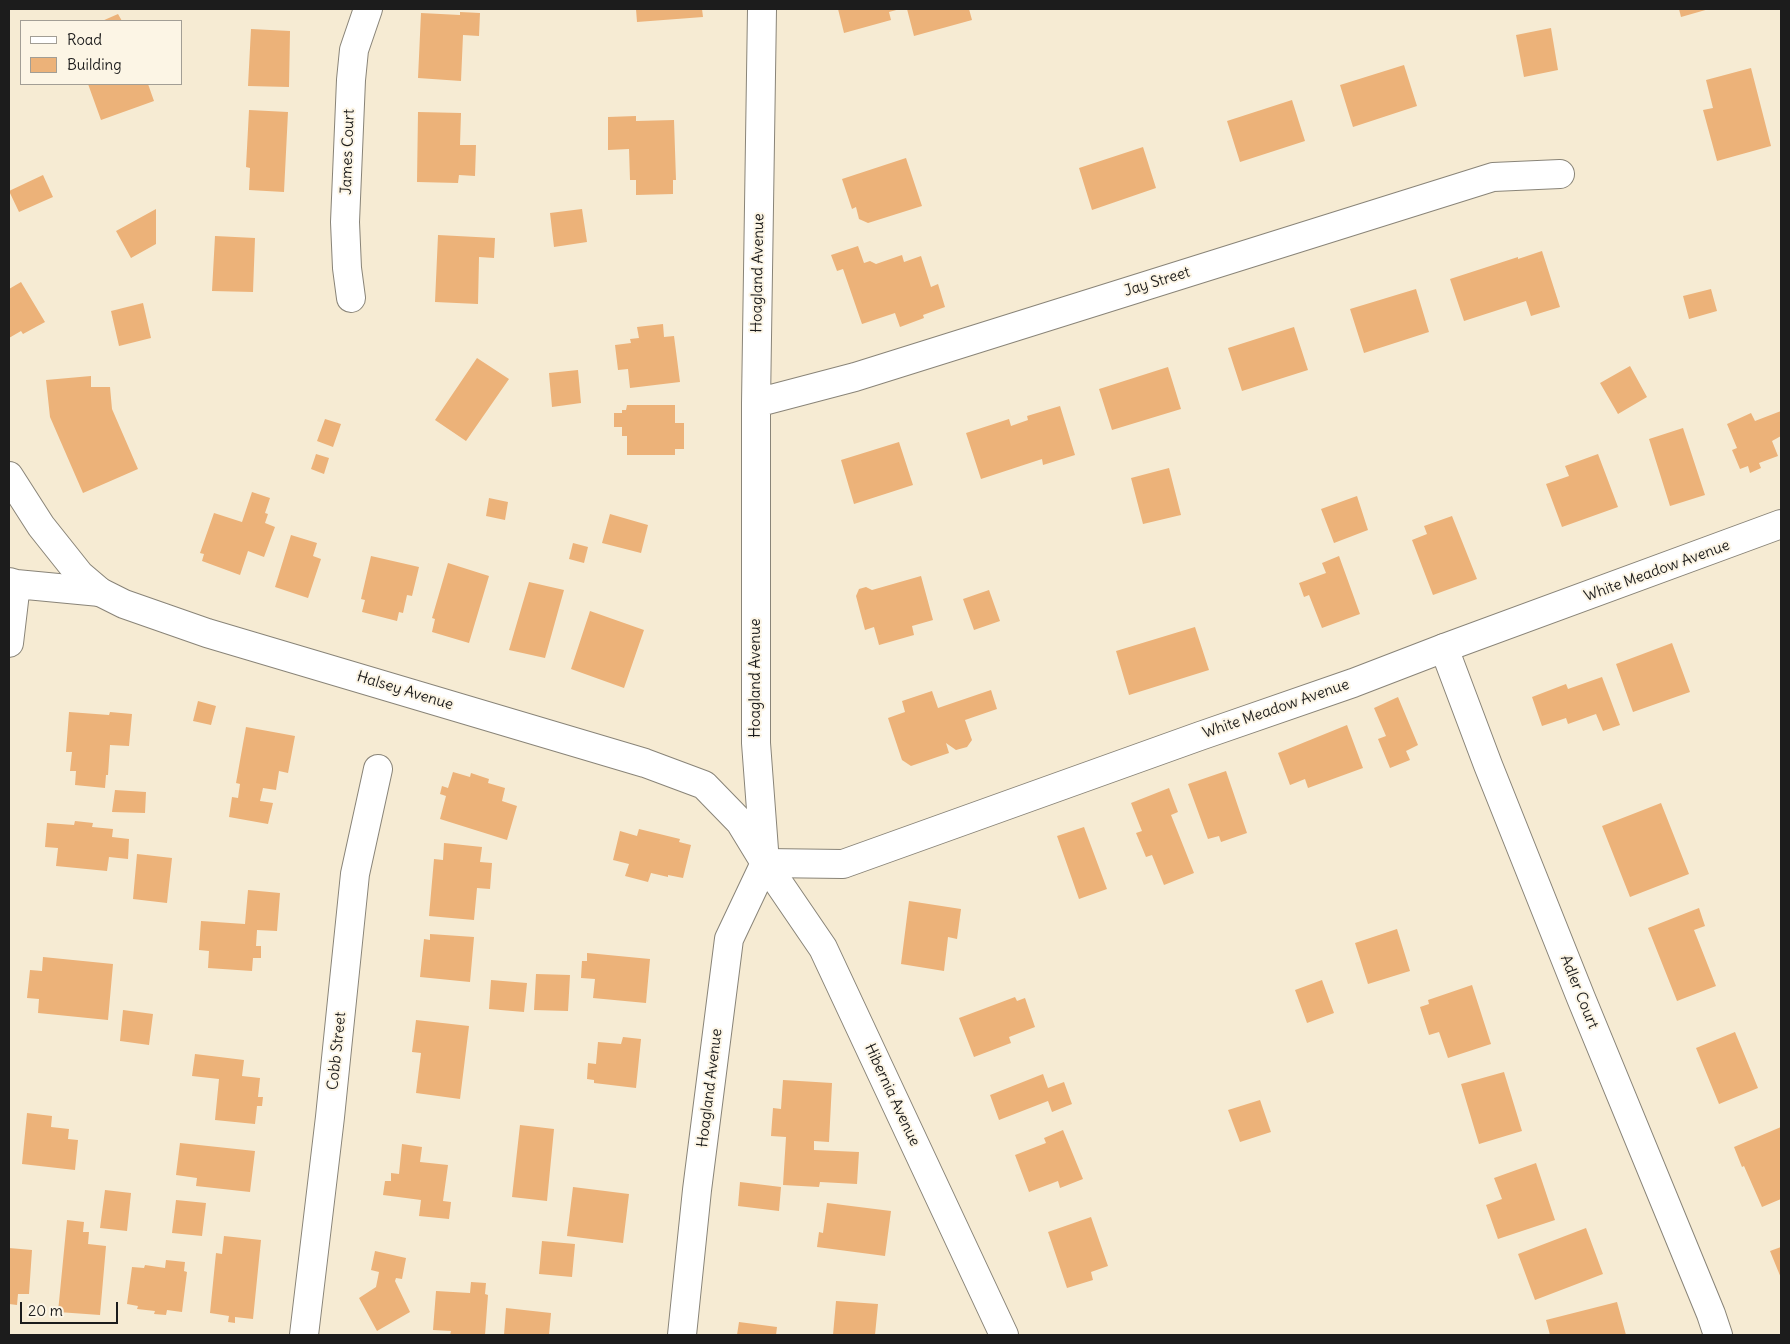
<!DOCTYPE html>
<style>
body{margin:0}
#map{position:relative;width:1790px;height:1344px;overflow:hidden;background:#f6ebd3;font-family:Delius,sans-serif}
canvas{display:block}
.frame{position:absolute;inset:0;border:10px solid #1c1c1c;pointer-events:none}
.legend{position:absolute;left:20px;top:20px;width:162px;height:65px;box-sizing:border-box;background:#fcf5e5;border:1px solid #a29e95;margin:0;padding:6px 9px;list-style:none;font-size:15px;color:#1c1c1c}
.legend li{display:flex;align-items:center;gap:10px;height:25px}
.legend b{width:25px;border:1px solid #a29e95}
.scale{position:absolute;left:20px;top:1302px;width:98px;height:22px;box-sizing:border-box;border:2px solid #1c1c1c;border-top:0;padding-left:6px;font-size:15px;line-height:18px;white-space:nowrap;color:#1c1c1c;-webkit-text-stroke:4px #fcf5e5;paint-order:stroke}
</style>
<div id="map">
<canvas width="1790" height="1344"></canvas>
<div class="frame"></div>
<ul class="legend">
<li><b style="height:6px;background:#fff"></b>Road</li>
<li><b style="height:14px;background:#ecb279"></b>Building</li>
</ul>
<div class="scale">20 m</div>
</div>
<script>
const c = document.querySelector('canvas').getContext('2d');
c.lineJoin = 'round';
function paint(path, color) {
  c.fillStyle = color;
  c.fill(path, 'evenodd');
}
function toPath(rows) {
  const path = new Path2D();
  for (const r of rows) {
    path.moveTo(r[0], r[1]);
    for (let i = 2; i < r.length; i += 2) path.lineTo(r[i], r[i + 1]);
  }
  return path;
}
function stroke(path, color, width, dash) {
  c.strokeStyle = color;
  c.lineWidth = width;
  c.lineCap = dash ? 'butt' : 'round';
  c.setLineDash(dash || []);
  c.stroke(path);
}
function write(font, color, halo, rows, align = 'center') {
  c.font = font + ' Delius,sans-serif';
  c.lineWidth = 4;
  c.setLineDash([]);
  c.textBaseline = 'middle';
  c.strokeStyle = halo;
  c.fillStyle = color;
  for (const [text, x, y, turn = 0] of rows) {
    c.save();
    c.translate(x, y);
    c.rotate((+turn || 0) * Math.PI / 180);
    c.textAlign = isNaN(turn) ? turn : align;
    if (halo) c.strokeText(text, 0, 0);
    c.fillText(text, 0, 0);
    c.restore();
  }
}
const building = toPath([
 [636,9,702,9,703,17,637,22],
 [838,9,900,9,889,12,891,20,844,33],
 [907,9,969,9,972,20,914,36],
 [1679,9,1709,9,1681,17],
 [460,12,480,13,479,36,463,35,461,81,418,78,421,13,460,15],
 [118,14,122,21,102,21],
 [1551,28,1558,70,1524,77,1516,35],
 [251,29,290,31,289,87,248,86],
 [1404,65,1417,106,1353,127,1340,85],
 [1751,68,1771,146,1717,161,1703,110,1713,108,1706,80],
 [88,84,148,84,154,101,101,120],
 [1292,100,1305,141,1240,162,1227,121],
 [249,110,288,112,284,192,249,190,250,168,246,167],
 [418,112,461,113,460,145,476,145,475,176,459,175,458,183,417,182],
 [636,116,636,121,674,120,676,180,673,180,673,194,636,195,636,180,630,180,629,149,608,150,608,117],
 [1143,147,1156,188,1092,210,1079,168],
 [906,158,922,206,868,223,859,219,856,207,852,209,842,179],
 [43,175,53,197,19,212,9,191],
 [156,209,156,244,131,258,116,231],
 [582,209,587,242,554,247,550,213],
 [438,235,495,238,494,258,479,257,478,304,435,302],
 [215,236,255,238,253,292,212,291],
 [858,246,864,263,870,261,876,264,902,255,904,262,921,256,931,287,938,284,945,307,923,315,924,318,900,327,895,313,862,324,843,269,837,271,831,255],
 [1542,251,1560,307,1531,316,1526,301,1464,321,1450,279,1518,257,1518,259],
 [21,282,45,322,23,334,21,331,9,338,9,289],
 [1416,289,1429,332,1364,353,1350,309],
 [1711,289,1717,311,1689,319,1683,296],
 [143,303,151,338,119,346,111,311],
 [663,324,664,337,674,336,680,382,630,388,628,369,618,370,615,345,631,343,630,339,639,338,637,327],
 [1294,327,1308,370,1242,391,1228,348],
 [477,358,509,379,466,441,435,420],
 [1630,366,1647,397,1618,414,1600,383],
 [1168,367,1181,409,1112,430,1099,389],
 [578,370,581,403,552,407,549,373],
 [91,376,91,387,110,387,112,409,138,469,83,493,50,417,46,380],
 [627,405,675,405,675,423,684,423,684,449,675,449,675,455,627,455,627,436,622,436,622,427,614,427,614,413,622,413,622,410,626,410],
 [1060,406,1075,455,1043,465,1042,459,981,479,966,433,1009,419,1011,426,1028,420,1027,416],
 [1781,411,1781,436,1772,441,1778,456,1759,463,1761,468,1750,473,1748,466,1740,469,1732,450,1737,448,1727,424,1751,413,1755,421],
 [325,419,341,424,333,447,317,441],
 [1683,428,1705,495,1670,506,1649,439],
 [899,442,913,485,854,504,841,460],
 [316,454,329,458,324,474,311,469],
 [1598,454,1618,507,1562,527,1546,484,1569,476,1565,466],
 [1169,468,1181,515,1143,524,1131,478],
 [252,492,270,498,265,513,268,514,265,523,275,527,264,557,248,551,240,575,202,561,204,554,200,553,214,513,242,522],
 [1357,496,1368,530,1334,543,1321,509],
 [489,498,508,502,505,520,486,516],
 [610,514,648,525,641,553,602,543],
 [1452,516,1477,579,1433,595,1412,540,1427,534,1424,526],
 [291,535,317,543,313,556,321,559,308,598,275,587],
 [573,543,588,547,584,563,569,559],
 [371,556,419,567,412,596,407,595,403,613,399,612,397,621,362,612,365,600,361,599],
 [1339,556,1360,614,1322,628,1309,595,1304,597,1299,583,1326,573,1322,563],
 [448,563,489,576,469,643,432,632,435,619,432,618],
 [921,576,933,620,912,626,914,635,879,645,874,627,865,630,856,596,859,589,866,587,872,590],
 [529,582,564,590,545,658,509,650],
 [989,590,1000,621,974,630,963,599],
 [590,611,644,630,624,688,571,669],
 [1195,627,1209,670,1129,695,1116,651],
 [1672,643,1690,692,1633,712,1616,664],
 [1602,677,1620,725,1603,731,1596,714,1568,724,1566,718,1542,726,1532,697,1566,684,1568,689],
 [991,690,997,709,965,720,972,740,967,747,956,750,946,743,949,753,911,766,902,760,888,718,905,712,902,701,932,691,938,708],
 [1398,697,1418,745,1406,751,1410,760,1390,768,1378,739,1386,736,1374,708],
 [198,701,216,706,211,725,193,721],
 [69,712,109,715,110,712,132,714,129,746,110,745,108,775,106,775,105,788,75,785,76,771,70,771,72,752,66,752],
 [1347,725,1363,768,1308,788,1305,779,1290,785,1278,753],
 [246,727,295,736,288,773,279,771,276,790,263,788,260,801,273,803,268,824,229,817,232,797,238,798,240,784,236,783],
 [1226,771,1247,833,1221,842,1219,836,1208,839,1188,784],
 [453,772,470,777,471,773,489,779,488,783,505,788,502,801,517,806,507,840,440,819,446,796,440,794,442,786,448,788],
 [1169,788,1178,812,1171,815,1194,873,1164,885,1152,855,1146,857,1136,833,1142,831,1131,803],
 [115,790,146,792,145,813,112,812],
 [1661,803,1689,874,1630,897,1602,826],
 [75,821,93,823,92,827,113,829,112,837,129,839,128,859,109,857,107,871,56,866,58,848,45,847,47,823,74,825],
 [1084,827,1107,889,1079,899,1057,836],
 [639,829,680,839,679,842,691,845,683,878,668,875,668,877,651,873,648,882,625,876,629,864,613,860,620,831,637,836],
 [444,843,482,847,480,862,492,863,490,889,477,888,474,920,429,916,434,859,443,860],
 [137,854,172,858,167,903,133,899],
 [248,890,280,893,277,931,257,930,256,946,261,946,261,958,253,958,252,971,208,968,209,951,199,950,201,921,245,924],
 [909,901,961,909,957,939,948,937,944,971,901,964],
 [1699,908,1705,926,1694,930,1716,986,1677,1001,1648,928],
 [1397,929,1410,971,1368,984,1355,943],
 [430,934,474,937,470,982,420,977,424,939,430,940],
 [587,953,650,959,646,1003,593,998,595,979,581,978,582,961,587,961],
 [43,957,113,964,108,1020,38,1013,39,999,27,998,30,970,42,971],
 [536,974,570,975,568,1011,534,1010],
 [491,980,527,983,524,1012,489,1009],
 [1322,980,1334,1013,1307,1023,1295,990],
 [1472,985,1491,1044,1448,1058,1439,1032,1429,1035,1420,1007,1429,1004,1428,1000],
 [1015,997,1017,1001,1025,998,1035,1027,1009,1037,1011,1043,974,1057,959,1018],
 [123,1010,153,1014,149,1045,120,1041],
 [416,1020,469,1026,460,1099,416,1093,421,1053,412,1052],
 [1735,1032,1758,1088,1719,1104,1696,1048],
 [623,1037,641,1039,636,1088,594,1083,594,1080,587,1079,588,1063,596,1064,598,1042,621,1044],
 [195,1054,244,1060,242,1076,260,1078,258,1097,263,1097,262,1106,257,1106,255,1124,215,1120,219,1079,192,1076],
 [1504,1072,1522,1131,1479,1144,1461,1084],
 [1043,1074,1048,1088,1064,1082,1072,1104,1052,1112,1048,1101,999,1120,990,1095],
 [783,1080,832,1083,829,1142,814,1141,814,1150,859,1152,857,1184,820,1182,819,1187,783,1185,786,1137,771,1136,773,1108,781,1109],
 [1260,1100,1271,1132,1240,1142,1228,1110],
 [27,1113,52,1116,51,1127,69,1129,68,1139,78,1140,75,1170,22,1164],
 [520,1125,554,1129,547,1201,512,1197],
 [1781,1127,1781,1199,1762,1207,1744,1166,1742,1167,1734,1147],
 [1063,1130,1083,1179,1060,1188,1058,1181,1029,1192,1015,1155,1046,1143,1044,1138],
 [180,1143,255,1151,250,1192,196,1186,197,1178,176,1175],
 [402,1144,422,1147,420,1162,448,1165,443,1201,451,1202,449,1219,419,1216,421,1200,383,1195,385,1181,391,1181,391,1173,399,1174],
 [1536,1163,1555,1220,1498,1239,1486,1205,1502,1199,1494,1178],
 [740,1182,781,1187,779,1211,738,1206],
 [573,1187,629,1194,623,1243,567,1236],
 [105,1190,131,1193,127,1231,100,1228],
 [176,1200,206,1203,202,1236,172,1233],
 [827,1203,891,1211,885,1256,817,1247,819,1232,823,1233],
 [1091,1217,1108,1266,1091,1272,1093,1280,1067,1288,1048,1232],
 [67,1220,84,1222,83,1232,89,1232,88,1244,106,1246,100,1315,58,1312],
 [1586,1228,1603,1274,1535,1300,1518,1254],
 [224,1236,261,1240,253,1319,235,1317,235,1323,228,1322,229,1316,210,1313,216,1253,222,1254],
 [542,1241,575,1244,572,1277,539,1274],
 [1781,1247,1781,1278,1770,1251],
 [9,1248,32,1250,29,1294,18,1294,17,1305,9,1304],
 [375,1251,406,1258,402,1279,396,1278,395,1281,410,1312,377,1331,359,1298,376,1287,379,1272,371,1270],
 [166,1260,185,1262,184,1271,187,1272,182,1312,167,1310,166,1315,154,1314,155,1311,137,1309,138,1306,127,1304,132,1267,144,1268,145,1265,165,1268],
 [471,1282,486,1283,485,1294,488,1295,485,1335,450,1335,451,1331,433,1330,436,1291,470,1293],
 [836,1301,878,1304,875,1335,833,1335],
 [1617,1302,1626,1335,1550,1335,1546,1320],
 [506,1308,551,1313,549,1335,504,1335],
 [739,1322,777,1327,776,1335,737,1335]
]);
const street = toPath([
 [351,298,347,268,345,222,351,80,354,50,368,9],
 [756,403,855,377,1493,177,1560,174],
 [9,582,16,584,100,592],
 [9,643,16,584],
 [1444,648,1488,765,1581,998,1711,1314,1718,1335],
 [304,1335,330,1117,355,874,378,769],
 [682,1335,697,1190,729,939,765,863,756,743,756,403,762,9]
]);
const secondary = toPath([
 [765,863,843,864,1200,736,1353,683,1444,648,1781,524]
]);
const primary = toPath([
 [9,476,41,526,80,575,100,592,124,604,207,633,645,763,704,785,740,822,765,863,823,948,1004,1335]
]);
const streetNames = [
 ["James Court",348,152,-88],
 ["Hoagland Avenue",758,273,-89],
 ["Jay Street",1157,282,-17],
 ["White Meadow Avenue",1657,571,-20],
 ["Hoagland Avenue",756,678,-90],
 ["Halsey Avenue",405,691,17],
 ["White Meadow Avenue",1276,709,-19],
 ["Adler Court",1579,992,68],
 ["Cobb Street",337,1051,-84],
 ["Hoagland Avenue",710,1088,-83],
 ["Hibernia Avenue",892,1095,65]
];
paint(building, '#ecb279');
stroke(street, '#898478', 30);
stroke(secondary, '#898478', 30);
stroke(primary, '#898478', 30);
stroke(street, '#fff', 28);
stroke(secondary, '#fff', 28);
stroke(primary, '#fff', 28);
write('15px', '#1c1c1c', '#fcf5e5', streetNames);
</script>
